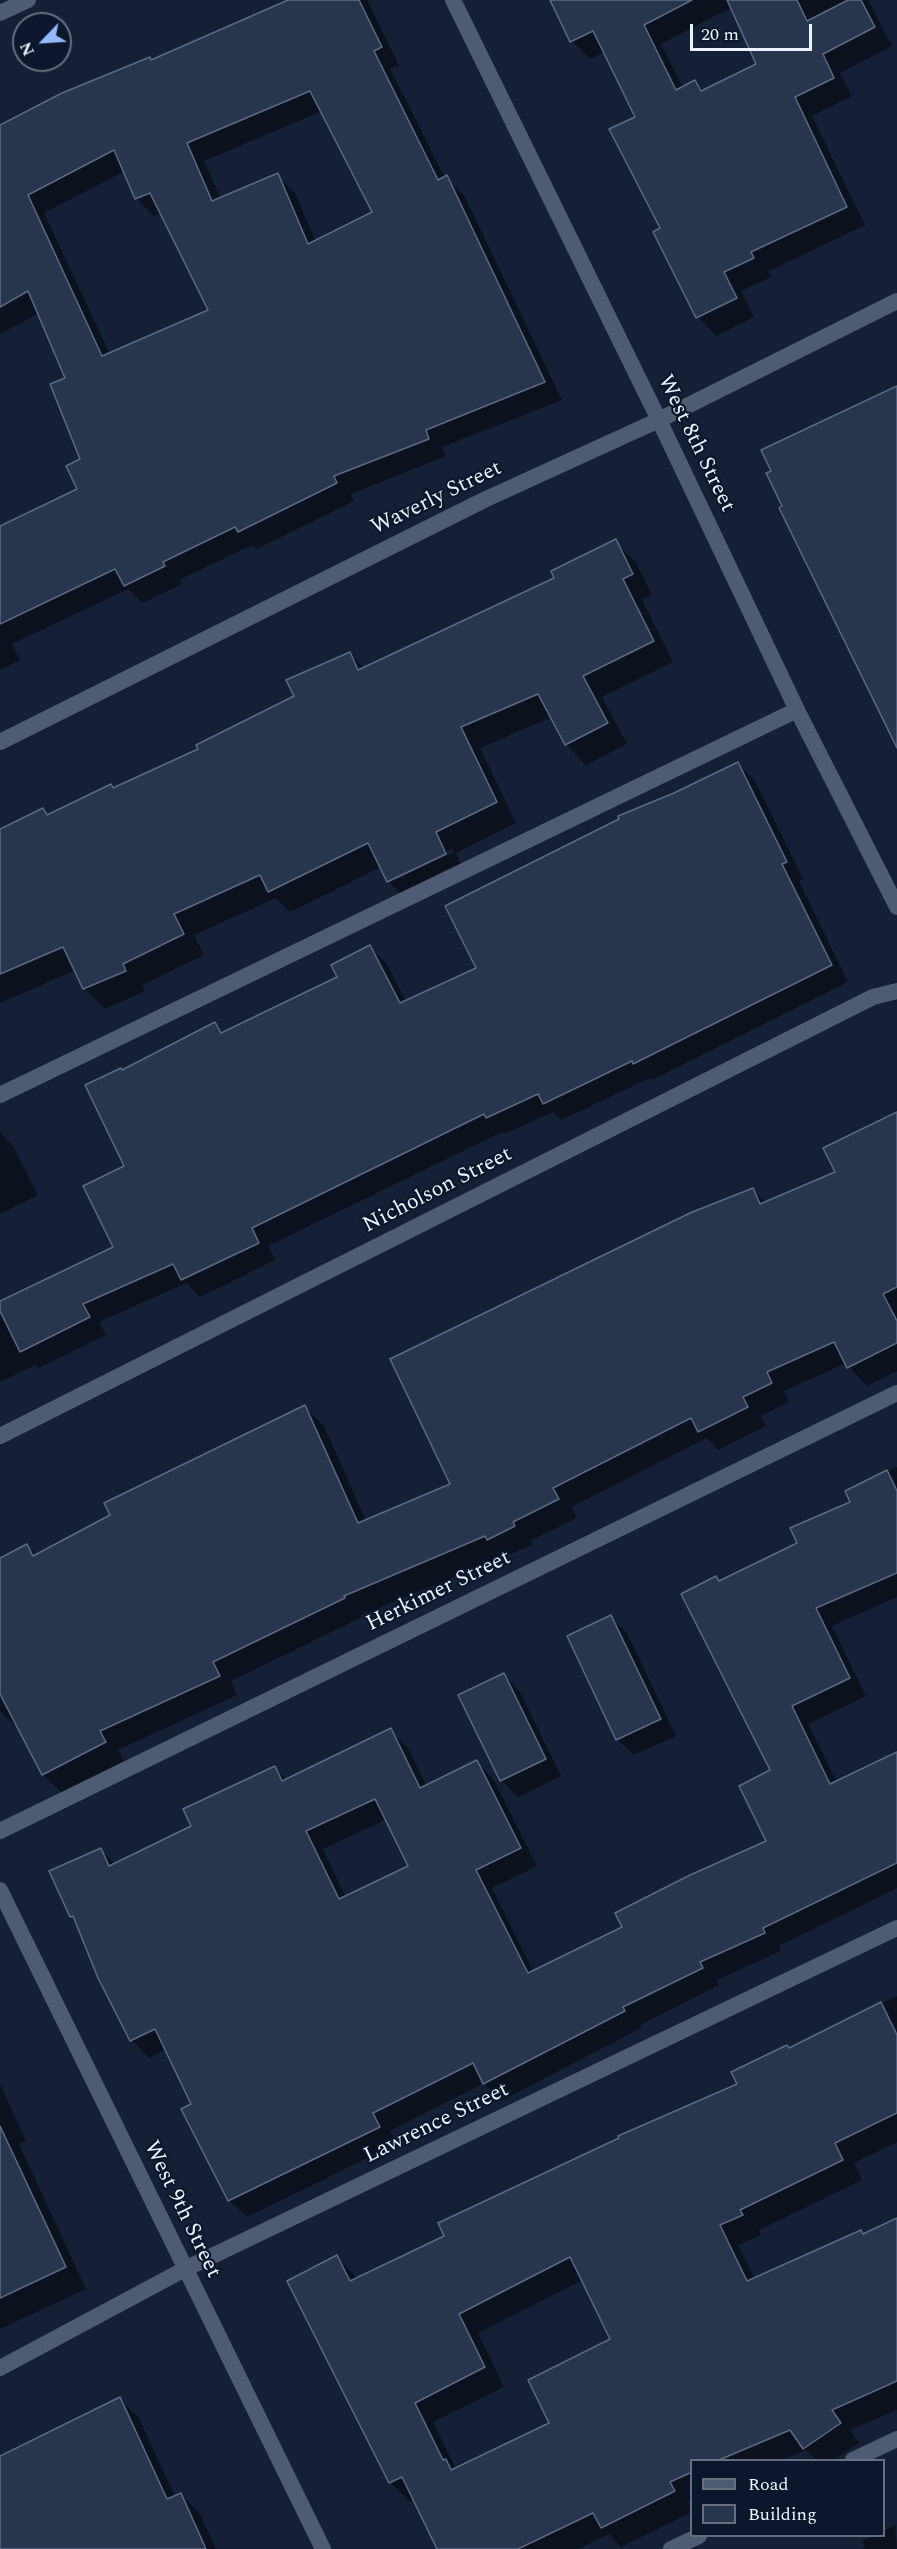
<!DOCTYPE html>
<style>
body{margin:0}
#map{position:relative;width:897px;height:2549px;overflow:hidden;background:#152037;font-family:Spectral,serif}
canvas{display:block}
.legend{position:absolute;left:690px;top:2459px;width:195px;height:78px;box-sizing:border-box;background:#0c172d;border:2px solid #656f81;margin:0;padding:8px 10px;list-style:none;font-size:18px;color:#ebf2ff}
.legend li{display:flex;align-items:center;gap:12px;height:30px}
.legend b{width:30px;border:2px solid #656f81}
.north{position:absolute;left:12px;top:12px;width:60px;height:60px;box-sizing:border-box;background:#0c172d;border:2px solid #656f81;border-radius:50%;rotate:245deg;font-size:16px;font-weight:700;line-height:24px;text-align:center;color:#ebf2ff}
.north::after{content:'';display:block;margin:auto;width:21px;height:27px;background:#94b7fd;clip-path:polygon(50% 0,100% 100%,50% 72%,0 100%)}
.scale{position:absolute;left:690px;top:24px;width:122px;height:27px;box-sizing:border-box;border:3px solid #ebf2ff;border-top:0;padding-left:8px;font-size:18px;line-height:21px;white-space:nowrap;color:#ebf2ff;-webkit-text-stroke:4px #0c172d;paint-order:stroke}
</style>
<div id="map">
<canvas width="897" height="2549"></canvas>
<ul class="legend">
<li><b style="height:8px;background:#4f5b72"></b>Road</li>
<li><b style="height:16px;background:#28354d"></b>Building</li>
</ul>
<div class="north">N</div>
<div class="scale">20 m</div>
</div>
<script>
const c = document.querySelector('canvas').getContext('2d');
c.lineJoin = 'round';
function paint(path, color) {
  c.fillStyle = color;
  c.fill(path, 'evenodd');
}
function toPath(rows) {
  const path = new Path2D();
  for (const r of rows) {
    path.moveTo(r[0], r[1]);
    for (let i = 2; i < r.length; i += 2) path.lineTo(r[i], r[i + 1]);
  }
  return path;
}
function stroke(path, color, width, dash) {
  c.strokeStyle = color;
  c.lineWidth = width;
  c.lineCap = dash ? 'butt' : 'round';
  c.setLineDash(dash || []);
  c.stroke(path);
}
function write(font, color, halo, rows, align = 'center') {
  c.font = font + ' Spectral,serif';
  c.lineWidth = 4.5;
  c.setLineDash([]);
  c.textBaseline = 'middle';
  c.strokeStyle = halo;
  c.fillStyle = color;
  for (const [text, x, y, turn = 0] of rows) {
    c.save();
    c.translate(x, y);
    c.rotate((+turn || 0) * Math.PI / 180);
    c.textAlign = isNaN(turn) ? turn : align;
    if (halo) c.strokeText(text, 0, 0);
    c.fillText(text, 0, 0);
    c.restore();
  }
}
const shadow = toPath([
 [291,0,367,0,399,65,390,69,445,178,464,195,562,400,442,447,446,456,351,494,354,501,257,549,252,545,179,580,182,584,143,603,128,589,12,644,20,660,0,670,0,528,79,490,82,460,67,379,39,313,0,334,0,127],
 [322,111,374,214,316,242,295,193,277,175,221,199,204,161],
 [125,171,136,198,154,216,162,213,210,311,110,354,44,213],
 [552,0,868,0,892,46,840,73,852,96,812,116,865,225,769,271,771,277,741,291,754,317,716,336,698,317,662,229,637,117,605,52,590,59,572,41],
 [732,7,758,65,704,91,695,82,683,88,661,44],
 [615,541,636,562,652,595,642,599,673,662,602,697,627,744,586,765,566,744,552,717,480,748,516,823,456,853,466,875,409,902,389,882,381,867,290,912,276,898,194,935,204,955,142,985,145,991,105,1009,84,988,76,970,0,1003,0,831,43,810,49,816,200,750,296,697,350,654,365,669,556,579],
 [452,849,454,852,395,880,395,877],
 [738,764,755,781,803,879,799,881,848,982,652,1080,650,1078,561,1120,553,1112,505,1134,502,1132,268,1246,275,1260,200,1297,186,1283,99,1322,106,1335,39,1368,35,1365,0,1382,0,1302,115,1247,126,1167,123,1072,215,1024,224,1033,339,978,369,946,387,964,406,1002,478,969,675,794],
 [897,1114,897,1371,867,1386,846,1363,784,1391,789,1402,761,1416,766,1426,718,1450,707,1438,571,1507,577,1518,530,1541,533,1545,361,1615,362,1617,231,1681,237,1695,118,1750,124,1761,62,1793,43,1775,17,1723,14,1724,0,1711,0,1559,27,1546,37,1556,305,1407,324,1426,366,1521,452,1484,753,1190,766,1203,837,1172],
 [0,1132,13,1146,38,1195,0,1214],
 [897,1467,897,1597,832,1626,866,1696,808,1724,837,1782,897,1754,897,1888,779,1946,781,1951,717,1980,719,1985,640,2025,641,2028,501,2101,484,2083,390,2131,396,2144,247,2217,229,2200,193,2104,166,2049,149,2058,132,2040,99,1978,77,1921,71,1916,101,1850,116,1865,192,1826,275,1768,287,1780,390,1730,408,1748,427,1787,477,1762,494,1780,537,1866,492,1888,534,1972,624,1927,768,1842,772,1771,720,1582,799,1544,852,1503,847,1491],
 [387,1819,410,1867,346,1898,323,1849],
 [610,1617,627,1633,676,1736,634,1755,617,1739],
 [504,1675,520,1692,561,1776,518,1797,501,1780,460,1696],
 [897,1996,897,2142,854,2163,862,2180,759,2230,761,2235,738,2245,755,2279,897,2220,897,2410,850,2430,859,2443,834,2460,817,2460,806,2450,782,2460,692,2460,692,2500,688,2501,692,2512,621,2547,609,2534,578,2549,439,2549,415,2499,410,2502,390,2482,337,2257,358,2279,446,2237,739,2084,789,2049],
 [583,2280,612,2340,551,2424,456,2469,433,2422,504,2387,478,2333],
 [0,2084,26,2141,19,2144,86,2289,0,2329],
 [120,2399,139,2418,175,2497,181,2494,200,2514,216,2549,0,2549,0,2457],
 [895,2525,897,2549,860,2549,865,2547,862,2541,874,2536,884,2536,884,2531]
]);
const building = toPath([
 [288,0,359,0,382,47,374,51,438,180,447,175,545,382,426,430,429,439,334,476,337,483,238,532,235,527,163,562,165,566,124,586,115,569,0,624,0,526,77,489,66,466,80,459,50,384,65,378,28,291,0,307,0,125,62,93,150,57,151,60,288,0],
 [310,91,372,212,308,244,278,173,212,201,187,143,310,91],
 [114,150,135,199,150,193,208,310,102,356,28,195,114,150],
 [550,0,692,0,644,25,676,90,695,80,701,91,756,64,727,0,797,0,807,21,848,0,861,0,875,27,823,54,834,78,795,97,847,207,751,252,754,258,724,272,737,298,696,318,653,232,660,228,609,129,635,117,593,31,570,42,550,0],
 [897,386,897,748,779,508,782,506,766,473,771,471,761,450,897,386],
 [616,539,633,574,623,579,654,641,583,676,608,723,565,745,538,694,461,727,497,802,436,832,446,854,387,882,368,843,268,892,260,875,174,914,184,934,123,964,126,971,83,989,63,947,0,974,0,829,43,808,47,815,111,784,113,788,198,749,196,745,294,696,286,680,350,652,358,670,554,578,551,571,616,539],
 [738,762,787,862,782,864,832,965,633,1064,632,1061,543,1104,538,1094,486,1118,484,1114,370,1170,252,1228,259,1243,181,1280,173,1264,83,1304,90,1317,20,1352,0,1311,0,1301,113,1247,83,1186,124,1166,85,1085,121,1068,122,1070,215,1022,221,1033,337,977,331,965,370,945,400,1003,476,968,445,906,619,819,618,816,674,793,738,762],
 [897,1112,897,1287,883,1294,897,1321,897,1343,847,1368,834,1342,767,1372,772,1383,743,1397,748,1407,698,1432,691,1418,553,1488,559,1499,513,1522,515,1526,487,1540,485,1536,344,1596,345,1598,213,1662,220,1676,100,1731,106,1742,42,1775,0,1694,0,1558,27,1544,33,1556,110,1515,104,1503,305,1405,358,1523,450,1484,390,1359,690,1213,753,1188,760,1204,835,1172,823,1148,897,1112],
 [887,1470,897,1491,897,1573,816,1608,850,1678,792,1706,830,1784,897,1752,897,1863,763,1928,765,1933,700,1962,703,1968,623,2007,625,2011,483,2084,473,2063,373,2113,380,2127,228,2201,181,2109,191,2104,155,2029,130,2041,98,1978,73,1916,70,1917,49,1871,101,1848,109,1866,191,1826,183,1809,275,1766,282,1781,391,1728,420,1788,477,1760,521,1848,476,1870,528,1973,622,1927,615,1913,688,1876,766,1841,739,1786,770,1770,681,1594,716,1576,719,1581,797,1543,790,1528,850,1502,845,1491,887,1470],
 [375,1799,408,1866,339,1899,306,1831,375,1799],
 [611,1615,661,1719,616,1740,567,1636,611,1615],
 [504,1673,546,1759,500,1781,458,1695,504,1673],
 [881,2002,897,2035,897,2113,835,2143,843,2160,740,2210,743,2215,720,2225,747,2281,861,2230,863,2234,897,2218,897,2381,832,2410,841,2423,803,2449,790,2430,719,2460,692,2460,692,2472,670,2482,675,2491,601,2528,593,2513,518,2549,437,2549,402,2477,389,2483,287,2281,337,2255,350,2281,444,2236,438,2223,619,2138,618,2136,737,2084,731,2072,787,2045,789,2048,881,2002],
 [570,2257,610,2339,528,2380,549,2423,451,2470,446,2459,443,2460,415,2403,485,2367,459,2314,570,2257],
 [0,2126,66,2267,0,2298,0,2126],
 [120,2397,167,2499,181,2493,206,2549,0,2549,0,2456,120,2397]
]);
const service = toPath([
 [0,1095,797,710]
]);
const minor = toPath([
 [453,0,659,420,797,710,897,907],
 [0,13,28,0],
 [0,742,484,500,659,420,897,301],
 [0,1436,873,997,897,991],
 [0,1831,897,1393],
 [0,1890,323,2549],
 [0,2368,185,2269,897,1928],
 [853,2460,897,2439],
 [671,2549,699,2536]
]);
const streetNames = [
 ["West 8th Street",695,444,64],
 ["Waverly Street",437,499,-26],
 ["Nicholson Street",438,1191,-27],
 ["Herkimer Street",439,1592,-26],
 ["Lawrence Street",437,2124,-26],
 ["West 9th Street",181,2210,64]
];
paint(shadow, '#0007');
paint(building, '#28354d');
stroke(building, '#5c6a85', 1.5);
stroke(service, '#4f5b72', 16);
stroke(minor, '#4f5b72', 16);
write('22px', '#ebf2ff', '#0c172d', streetNames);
</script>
